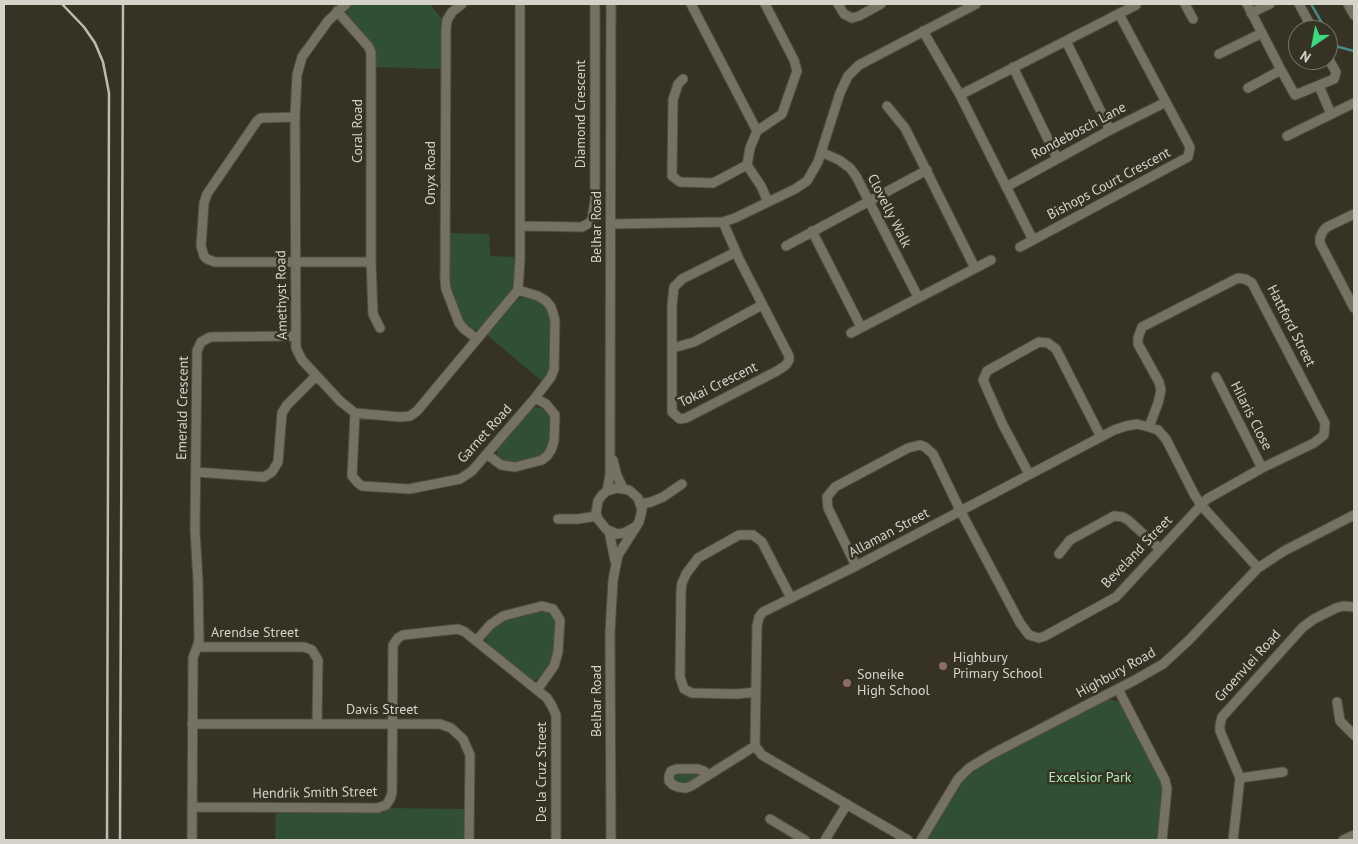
<!DOCTYPE html>
<style>
body{margin:0}
#map{position:relative;width:1358px;height:844px;overflow:hidden;background:#363324;font-family:"PT Sans",sans-serif}
canvas{display:block}
.frame{position:absolute;inset:0;border:5px solid #d5d3c9;pointer-events:none}
.north{position:absolute;left:1288px;top:20px;width:50px;height:50px;box-sizing:border-box;background:#363324;border:1px solid #767366;border-radius:50%;rotate:213deg;font-size:14px;font-weight:700;line-height:20px;text-align:center;color:#d5d3c9}
.north::after{content:'';display:block;margin:auto;width:18px;height:22px;background:#3cd77e;clip-path:polygon(50% 0,100% 100%,50% 72%,0 100%)}
</style>
<div id="map">
<canvas width="1358" height="844"></canvas>
<div class="frame"></div>
<div class="north">N</div>
</div>
<script>
const c = document.querySelector('canvas').getContext('2d');
c.lineJoin = 'round';
function paint(path, color) {
  c.fillStyle = color;
  c.fill(path, 'evenodd');
}
function toPath(rows) {
  const path = new Path2D();
  for (const r of rows) {
    path.moveTo(r[0], r[1]);
    for (let i = 2; i < r.length; i += 2) path.lineTo(r[i], r[i + 1]);
  }
  return path;
}
function stroke(path, color, width, dash) {
  c.strokeStyle = color;
  c.lineWidth = width;
  c.lineCap = dash ? 'butt' : 'round';
  c.setLineDash(dash || []);
  c.stroke(path);
}
function write(font, color, halo, rows, align = 'center') {
  c.font = font + ' "PT Sans",sans-serif';
  c.lineWidth = 5;
  c.setLineDash([]);
  c.textBaseline = 'middle';
  c.strokeStyle = halo;
  c.fillStyle = color;
  for (const [text, x, y, turn = 0] of rows) {
    c.save();
    c.translate(x, y);
    c.rotate((+turn || 0) * Math.PI / 180);
    c.textAlign = isNaN(turn) ? turn : align;
    if (halo) c.strokeText(text, 0, 0);
    c.fillText(text, 0, 0);
    c.restore();
  }
}
const green = toPath([
 [351,4,430,4,442,19,441,69,375,67,375,53,348,16,347,11],
 [449,233,489,234,490,256,515,257,514,289,481,329,478,330,473,330,465,326,451,293,448,281],
 [522,297,527,297,545,304,551,311,551,369,543,382,487,335,516,301],
 [534,407,544,408,551,415,552,442,544,455,506,464,498,458,497,452,499,446,530,409],
 [543,610,550,611,556,620,555,649,550,665,541,678,535,680,531,679,491,647,487,643,486,638,496,625,506,619],
 [1107,700,1113,700,1119,702,1123,706,1161,781,1163,788,1158,840,927,840,962,783,971,774,986,763],
 [676,773,698,773,701,775,689,783,676,783,674,777],
 [388,808,465,809,465,840,275,840,276,811,381,812]
]);
const stream = toPath([
 [1311,4,1326,30],
 [1328,34,1335,46,1354,51]
]);
const minor = toPath([
 [346,4,328,21,302,57,297,75,295,117,296,348,302,360,340,401,355,413,400,417,410,416,417,411,518,290,520,259,520,4],
 [462,4,452,12,447,20,446,28,445,280,446,289,459,323,464,329,477,339],
 [691,4,757,131],
 [765,4,794,60,797,71,782,114,757,131,750,148,747,165,761,186,768,202],
 [838,4,844,14,852,18,859,16,881,4],
 [1185,4,1193,19],
 [1247,4,1281,70,1295,95,1334,79,1336,72,1328,58],
 [1299,4,1313,30],
 [1348,4,1354,15],
 [337,11,368,46,371,52,371,262,373,314,380,328],
 [1251,13,1270,4],
 [923,31,960,95,1033,240],
 [1066,41,1110,130],
 [1219,54,1262,33],
 [1013,67,1057,158],
 [683,79,678,84,673,100,672,176,680,182,713,183,747,165],
 [1319,86,1331,114],
 [1248,88,1281,70],
 [960,95,1136,5],
 [887,106,905,128,975,268],
 [295,117,261,118,257,121,207,194,204,203,201,246,204,256,207,259,215,262,371,262],
 [1287,136,1354,103],
 [821,152,839,160,850,168,856,176,918,297],
 [1006,187,1110,130,1166,102],
 [1354,214,1327,227,1323,231,1320,238,1320,243,1354,308],
 [723,222,736,252,739,259,789,356,789,360,786,365,777,371,686,418,680,419,672,412,672,305,674,287,682,279,736,252],
 [611,224,723,222,735,218,795,189,807,181,818,162,840,93,848,76,859,65,976,4],
 [520,226,582,227,589,223,592,219,595,200,595,4],
 [812,231,861,327],
 [786,246,927,170],
 [1020,247,1188,157,1190,147,1119,14],
 [851,333,991,260],
 [673,348,694,342,762,305],
 [1216,377,1262,468],
 [355,413,352,476,358,483,362,486,409,489,460,479,472,471,535,398,551,377,554,369,555,320,551,307,546,301,538,296,518,290],
 [488,455,501,465,515,467,542,460,547,456,551,450,554,441,555,415,546,404,535,398],
 [613,460,617,476,623,488],
 [196,472,264,477,272,472,278,462,282,413,287,405,316,376],
 [1029,474,1003,425,983,380,987,371,1039,342,1048,343,1056,349,1101,437],
 [607,491,610,475,610,450,611,4],
 [641,504,651,502,663,497,682,484],
 [558,519,578,519,597,516],
 [609,531,615,561],
 [1059,554,1070,540,1114,516,1123,517,1128,520,1160,549],
 [856,566,828,508,827,497,835,487,908,448,920,445,925,447,933,454,960,510,1020,623,1029,635,1039,638,1045,636,1116,597,1207,499,1262,468,1314,443,1324,435,1325,423,1252,283,1245,279,1238,278,1142,327,1138,338,1138,344,1159,382,1161,390,1158,403,1149,427],
 [476,641,490,625,503,616,542,606,553,609,560,620,558,652,554,666,537,690],
 [197,647,199,641,198,581,195,530,197,351,201,342,210,337,295,336],
 [1118,689,1165,780,1167,789,1162,840],
 [756,692,737,694,692,693,684,689,680,677,681,591,682,583,686,574,698,558,739,535,753,535,762,542,791,598],
 [1337,702,1340,721,1354,735],
 [192,724,440,724,451,728,463,739,470,755,469,840],
 [706,776,704,771,698,769,677,769,671,771,669,776,669,781,673,785,678,787,686,788,691,786,755,746],
 [1240,778,1283,772],
 [192,807,378,808,386,805,390,799,392,793,393,645,398,638,403,635,458,629,465,632,547,698,552,706,556,715,556,840],
 [770,819,805,840],
 [192,840,193,658,197,647,304,647,312,650,318,660,317,724],
 [611,840,610,633,613,580,618,555,639,522,642,510,638,498,629,490,617,488,607,491,602,495,598,501,596,513,598,519,606,529,617,534,624,533,635,527],
 [825,840,847,804],
 [908,840,762,755,755,746,757,626,759,617,763,612,856,566,1114,430,1126,426,1137,424,1149,427,1158,430,1166,439,1194,494,1201,505,1258,568],
 [921,840,958,779,969,768,994,753,1135,680,1163,664,1188,641,1258,568,1284,551,1354,515],
 [1233,840,1240,778,1220,731,1220,725,1222,717,1303,627,1314,619,1336,608,1343,606,1354,607],
 [1343,840,1354,835]
]);
const rail = toPath([
 [62,4,84,27,95,43,103,62,109,93,107,840],
 [120,840,123,4]
]);
const markers = [
 [943,666,5,"#8d6e63"],
 [847,683,5,"#8d6e63"]
];
const streetNames = [
 ["Diamond Crescent",581,114,-90],
 ["Coral Road",358,131,-90],
 ["Rondebosch Lane",1079,131,-28],
 ["Onyx Road",431,173,-90],
 ["Bishops Court Crescent",1109,184,-28],
 ["Clovelly Walk",889,211,63],
 ["Belhar Road",597,227,-90],
 ["Amethyst Road",282,295,-91],
 ["Hattford Street",1291,326,63],
 ["Tokai Crescent",718,385,-26],
 ["Emerald Crescent",183,408,-89],
 ["Hilaris Close",1251,416,63],
 ["Garnet Road",485,434,-48],
 ["Allaman Street",889,533,-28],
 ["Beveland Street",1137,552,-46],
 ["Arendse Street",255,633],
 ["Groenvlei Road",1248,666,-48],
 ["Highbury Road",1116,673,-29],
 ["Belhar Road",597,701,-90],
 ["Davis Street",382,710],
 ["De la Cruz Street",542,772,-90],
 ["Hendrik Smith Street",315,793,-1]
];
const poiNames = [
 ["Highbury",953,658],
 ["Primary School",953,674],
 ["Soneike",857,675],
 ["High School",857,691]
];
const parkNames = [
 ["Excelsior Park",1090,778]
];
paint(green, '#304f35');
stroke(stream, '#498a8a', 2.5);
stroke(minor, '#514e41', 11);
stroke(minor, '#767261', 9);
stroke(rail, '#bebcb2', 2.5);
for (const [x, y, r, color] of markers) {
  const dot = new Path2D();
  dot.arc(x, y, r, 0, 2 * Math.PI);
  c.fillStyle = color;
  c.fill(dot);
  stroke(dot, '#363324', 2);
}
write('14px', '#d5d3c9', '#363324', streetNames);
write('14px', '#d5d3c9', '#363324', poiNames, 'left');
write('14px', '#aeecb6', '#363324', parkNames);
</script>
